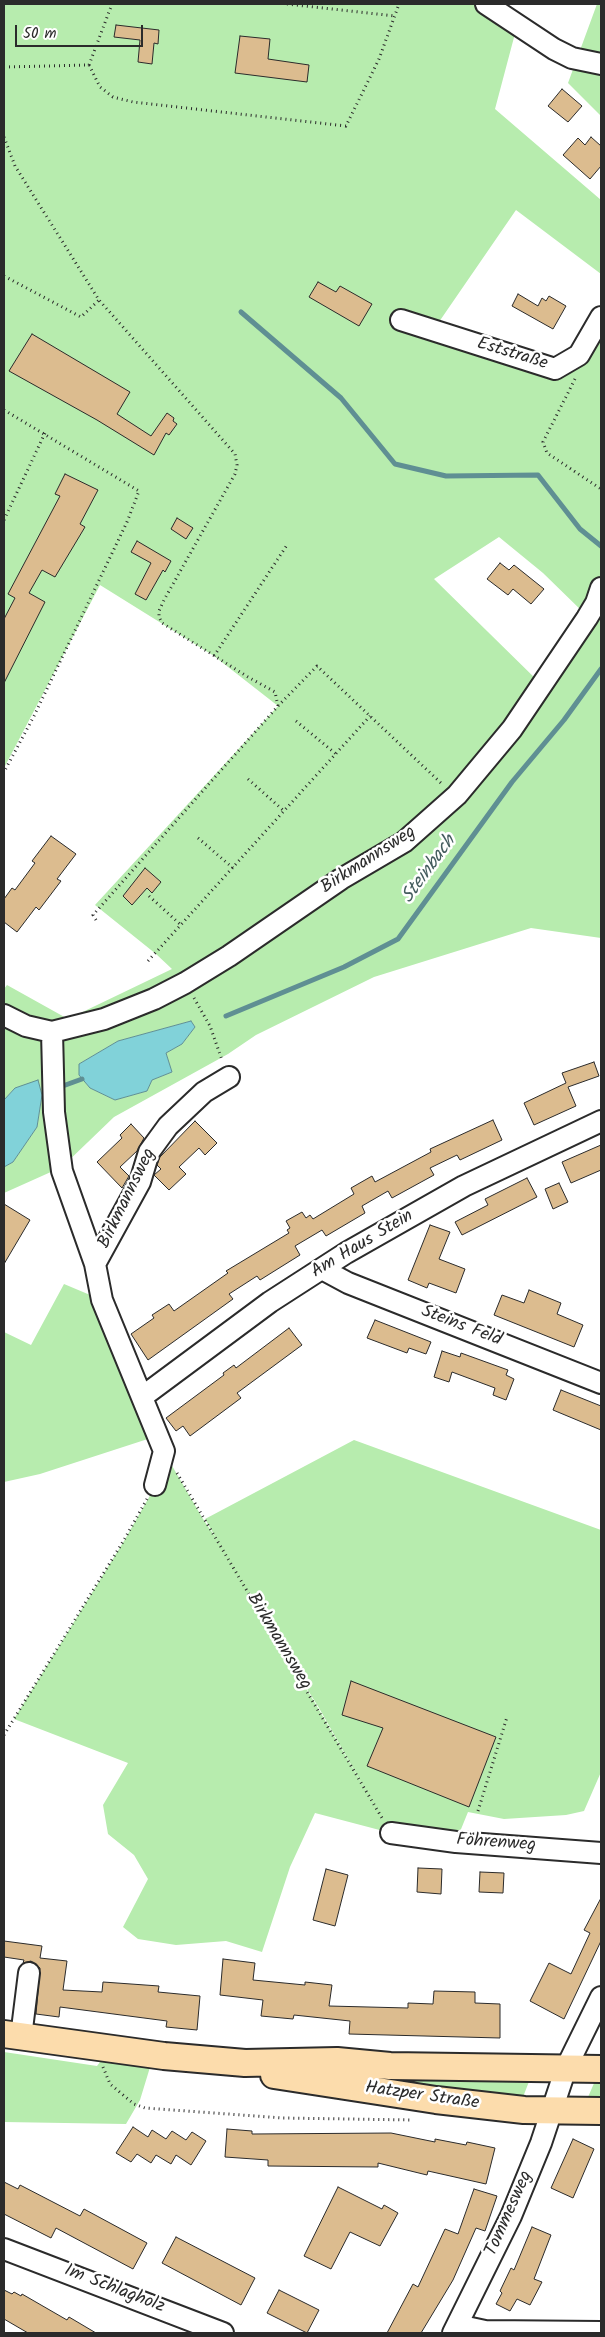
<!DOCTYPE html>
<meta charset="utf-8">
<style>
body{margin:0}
#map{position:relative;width:605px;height:2337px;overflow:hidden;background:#fff;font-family:Kalam,sans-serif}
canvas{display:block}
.frame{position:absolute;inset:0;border:5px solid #2b2b2b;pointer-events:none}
.scale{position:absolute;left:15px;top:25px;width:128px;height:22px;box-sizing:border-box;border:2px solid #2b2b2b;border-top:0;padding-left:6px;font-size:15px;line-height:18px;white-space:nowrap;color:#2b2b2b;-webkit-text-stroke:4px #fff;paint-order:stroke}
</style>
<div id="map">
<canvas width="605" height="2337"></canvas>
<div class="frame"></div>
<div class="scale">50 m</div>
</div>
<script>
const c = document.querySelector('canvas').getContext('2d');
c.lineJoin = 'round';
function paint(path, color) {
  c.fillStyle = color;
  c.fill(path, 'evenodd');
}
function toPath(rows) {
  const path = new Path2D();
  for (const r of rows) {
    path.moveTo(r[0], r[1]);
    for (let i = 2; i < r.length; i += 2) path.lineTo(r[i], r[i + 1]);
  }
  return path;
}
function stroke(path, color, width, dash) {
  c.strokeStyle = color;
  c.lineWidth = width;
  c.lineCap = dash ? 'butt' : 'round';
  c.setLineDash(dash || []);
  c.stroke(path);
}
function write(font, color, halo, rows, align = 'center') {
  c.font = font + ' Kalam,sans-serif';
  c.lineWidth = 5;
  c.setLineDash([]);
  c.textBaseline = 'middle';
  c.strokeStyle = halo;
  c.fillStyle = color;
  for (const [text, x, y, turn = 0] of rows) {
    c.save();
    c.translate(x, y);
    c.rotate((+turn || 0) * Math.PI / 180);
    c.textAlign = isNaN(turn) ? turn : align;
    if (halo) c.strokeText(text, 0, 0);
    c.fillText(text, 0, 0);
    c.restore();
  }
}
const green = toPath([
 [4,4,484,4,517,26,495,109,601,200,601,274,516,210,430,335,472,349,555,369,571,365,601,317,601,574,585,614,543,573,499,537,434,579,541,684,512,728,465,783,403,841,341,877,229,954,192,976,230,959,342,880,406,843,457,796,513,729,586,616,601,579,601,938,531,928,374,977,256,1035,228,1054,114,1117,62,1167,4,1193,4,1167,13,1162,37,1127,42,1095,38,1081,15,1088,4,1100,4,989,7,985,68,1019,172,969,156,954,95,905,278,706,214,656,100,585,4,768],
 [191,1021,195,1027,182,1044,166,1053,172,1072,152,1080,147,1091,115,1100,90,1088,79,1075,79,1064,118,1041],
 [597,4,601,4,601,116,568,83],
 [64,1284,102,1300,157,1436,40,1474,4,1482,4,1332,31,1345],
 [354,1440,601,1530,601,1772,584,1811,566,1815,504,1819,468,1812,457,1839,391,1833,315,1813,290,1867,262,1952,226,1941,176,1945,138,1939,123,1927,148,1879,134,1855,108,1834,103,1805,128,1763,14,1719,124,1541,156,1485,164,1452,203,1519,216,1538,205,1519],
 [284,1652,319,1708,370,1798,318,1708],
 [4,2052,97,2066,103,2058,151,2064,140,2100,126,2124,4,2122],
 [320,2072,530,2079,523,2097,450,2093],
 [601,2079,601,2104,585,2104,595,2081]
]);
const water = toPath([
 [191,1021,195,1027,182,1044,166,1053,172,1072,152,1080,147,1091,115,1100,90,1088,79,1075,79,1064,118,1041,191,1021],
 [38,1080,42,1095,37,1127,13,1162,4,1167,4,1100,15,1088,38,1080]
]);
const stream = toPath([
 [241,312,341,398,395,464,446,476,538,475,580,529,601,546],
 [226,1016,344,967,398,939,512,782,564,720,601,669],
 [60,1087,82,1079]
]);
const building = toPath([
 [116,25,159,30,158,44,154,43,152,64,138,62,140,40,114,37,116,25],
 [240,36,270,39,268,59,309,65,307,82,235,73,240,36],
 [562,89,582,106,568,122,548,106,562,89],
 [591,137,601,146,601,166,590,179,563,155,578,138,585,145,591,137],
 [318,282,336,292,340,286,372,304,359,326,309,297,318,282],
 [518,294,538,306,542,298,546,301,549,296,566,306,553,329,512,306,518,294],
 [32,334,130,392,117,414,151,436,167,413,174,418,173,421,177,424,169,435,166,433,154,455,97,420,9,371,32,334],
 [65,474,98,490,80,524,85,527,55,577,42,570,29,593,45,602,4,683,4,619,15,598,8,594,60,496,55,494,65,474],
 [177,518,193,528,186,539,171,529,177,518],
 [137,541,171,561,165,572,163,570,146,600,135,594,151,563,131,552,137,541],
 [500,563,509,570,514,565,544,589,531,604,513,589,508,595,487,579,500,563],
 [51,836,76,854,57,879,61,881,39,910,36,907,17,932,4,922,4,899,12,888,15,890,35,863,32,861,51,836],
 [145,868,161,882,152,893,147,888,132,905,123,896,145,868],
 [594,1062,599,1076,568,1087,576,1106,534,1125,524,1103,566,1083,562,1073,594,1062],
 [493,1120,502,1140,460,1160,457,1155,430,1168,434,1175,392,1198,388,1191,362,1206,365,1213,326,1236,322,1230,295,1246,300,1255,260,1280,257,1276,229,1294,233,1299,148,1360,131,1334,154,1318,152,1315,169,1304,174,1311,228,1273,226,1271,289,1233,287,1230,290,1228,286,1221,302,1212,306,1218,310,1215,313,1219,354,1194,351,1188,372,1176,375,1182,431,1152,430,1149,493,1120],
 [195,1121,217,1143,205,1155,199,1148,179,1167,186,1174,169,1190,154,1175,161,1169,157,1165,160,1157,195,1121],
 [131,1124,144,1138,137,1151,120,1167,129,1176,122,1188,97,1162,122,1138,120,1135,131,1124],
 [601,1145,601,1170,571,1183,562,1162,601,1145],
 [527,1178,537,1197,462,1235,455,1222,488,1205,485,1199,527,1178],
 [559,1183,568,1202,553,1209,545,1189,559,1183],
 [4,1204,30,1220,4,1264,4,1204],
 [430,1225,450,1232,439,1259,465,1269,456,1293,429,1283,427,1288,408,1280,430,1225],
 [529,1290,561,1303,557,1314,583,1325,574,1347,494,1315,502,1295,524,1303,529,1290],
 [375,1320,431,1342,426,1354,409,1348,407,1353,367,1338,375,1320],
 [289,1328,302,1345,237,1393,241,1398,190,1436,183,1426,176,1431,166,1418,224,1375,223,1373,234,1365,236,1368,289,1328],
 [442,1351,460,1357,461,1353,508,1370,506,1375,514,1379,506,1400,493,1395,495,1388,452,1372,449,1382,434,1377,442,1351],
 [561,1390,601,1406,601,1430,553,1410,561,1390],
 [351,1681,496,1737,469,1807,367,1766,383,1728,342,1715,351,1681],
 [418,1868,442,1869,441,1894,417,1892,418,1868],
 [326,1869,348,1875,335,1926,313,1920,326,1869],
 [480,1872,504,1873,503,1893,479,1892,480,1872],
 [601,1898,601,1941,564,2019,530,2001,549,1963,571,1974,590,1933,584,1930,601,1898],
 [4,1941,42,1946,40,1958,67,1961,63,1990,102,1992,103,1982,159,1986,158,1992,200,1996,197,2030,166,2027,167,2021,60,2007,59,2017,36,2014,40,1968,31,1961,23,1963,24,1960,4,1957,4,1941],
 [223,1959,255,1963,253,1980,305,1985,305,1982,332,1985,329,2006,408,2008,408,2003,433,2004,434,1991,475,1992,475,2003,500,2004,500,2038,349,2034,350,2021,294,2015,293,2019,261,2016,263,2000,220,1995,223,1959],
 [133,2127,148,2137,152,2130,166,2139,172,2131,186,2140,192,2132,206,2141,191,2165,176,2155,171,2164,156,2155,151,2163,137,2154,131,2162,116,2153,133,2127],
 [227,2129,252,2131,252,2134,391,2133,435,2142,435,2139,466,2145,467,2142,495,2148,486,2184,428,2171,427,2175,378,2163,378,2167,268,2166,268,2160,225,2157,227,2129],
 [573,2139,594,2149,573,2198,551,2188,573,2139],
 [4,2182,18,2189,20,2185,80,2216,84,2209,147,2243,133,2269,56,2228,51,2238,4,2214,4,2182],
 [338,2187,382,2209,384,2205,398,2213,380,2246,350,2232,331,2269,304,2256,338,2187],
 [474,2189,497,2196,485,2231,476,2228,453,2280,421,2333,387,2333,413,2284,418,2287,445,2229,458,2234,474,2189],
 [532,2227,551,2235,534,2279,542,2282,530,2305,517,2299,510,2311,496,2304,502,2293,500,2291,511,2268,514,2270,532,2227],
 [176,2237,255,2278,241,2305,162,2263,176,2237],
 [4,2290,12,2294,14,2292,21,2296,22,2294,67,2320,69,2317,96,2333,28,2333,4,2319,4,2290],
 [279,2290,319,2310,307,2333,267,2313,279,2290]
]);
const path = toPath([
 [287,4,395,16],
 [89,65,100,87,113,97,133,102,346,126,379,59,399,4],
 [4,67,89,65,112,4],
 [4,137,15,166,99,300,235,454,237,465,235,474,164,600,159,611,159,617,162,623,248,677,275,692,278,706],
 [4,276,81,317,99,300],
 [575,379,543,442,547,453,601,489],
 [4,410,139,491,127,522,34,716,4,772],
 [4,520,45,433],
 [214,656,287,545],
 [296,721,336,754],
 [248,779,284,811],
 [198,838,233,868],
 [149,896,182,926],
 [96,920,93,915,278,706,317,666,442,784],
 [148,961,370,716],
 [194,998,210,1026,222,1060],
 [177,1473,382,1818],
 [4,1735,124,1540,147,1499],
 [478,1811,507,1717],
 [103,2067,110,2084,134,2104,145,2108,283,2118,413,2120]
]);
const minor = toPath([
 [486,4,554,49,572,58,601,64],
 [401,320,555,369,579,355,601,317],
 [4,1015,26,1026,52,1032],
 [95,1264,140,1182,149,1152,168,1126,204,1092,229,1077],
 [322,1269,348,1283,601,1383],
 [142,1397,270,1302,346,1253,464,1186,601,1121],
 [155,1485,164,1451,102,1300,95,1264,62,1171,54,1112,52,1032,104,1019,154,999,185,983,229,956,341,879,404,842,457,795,512,729,587,618,596,603,601,588],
 [391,1833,456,1842,601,1853],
 [21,2037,29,1973],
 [4,2249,223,2333],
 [457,2325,485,2331,601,2332],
 [453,2333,511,2216,541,2143,566,2068,601,1997]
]);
const major = toPath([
 [4,2034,164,2056,245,2063,337,2061,390,2066,601,2069],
 [274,2075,436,2100,524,2110,601,2111]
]);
const streetNames = [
 ["Eststraße",512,355,17],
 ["Birkmannsweg",369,861,-33],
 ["Birkmannsweg",128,1199,-64],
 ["Am Haus Stein",363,1245,-31],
 ["Steins Feld",461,1327,21],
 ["Birkmannsweg",278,1642,59],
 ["Föhrenweg",496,1844,4],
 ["Hatzper Straße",422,2097,8],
 ["Tommesweg",510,2214,-66],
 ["Im Schlagholz",114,2290,21]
];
const waterNames = [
 ["Steinbach",430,870,-54]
];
paint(green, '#b7ecae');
paint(water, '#81d2d9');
stroke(water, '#5f8f93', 1);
stroke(stream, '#5f8f93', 5);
paint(building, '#dcbc8f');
stroke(building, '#2b2b2b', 1);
stroke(minor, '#2b2b2b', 24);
stroke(major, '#2b2b2b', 30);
stroke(path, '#2b2b2b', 3, [1, 4]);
stroke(minor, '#fff', 20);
stroke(major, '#fcdcac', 26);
write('18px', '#2b2b2b', '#fff', streetNames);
write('italic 19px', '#455d5f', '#fff', waterNames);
</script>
